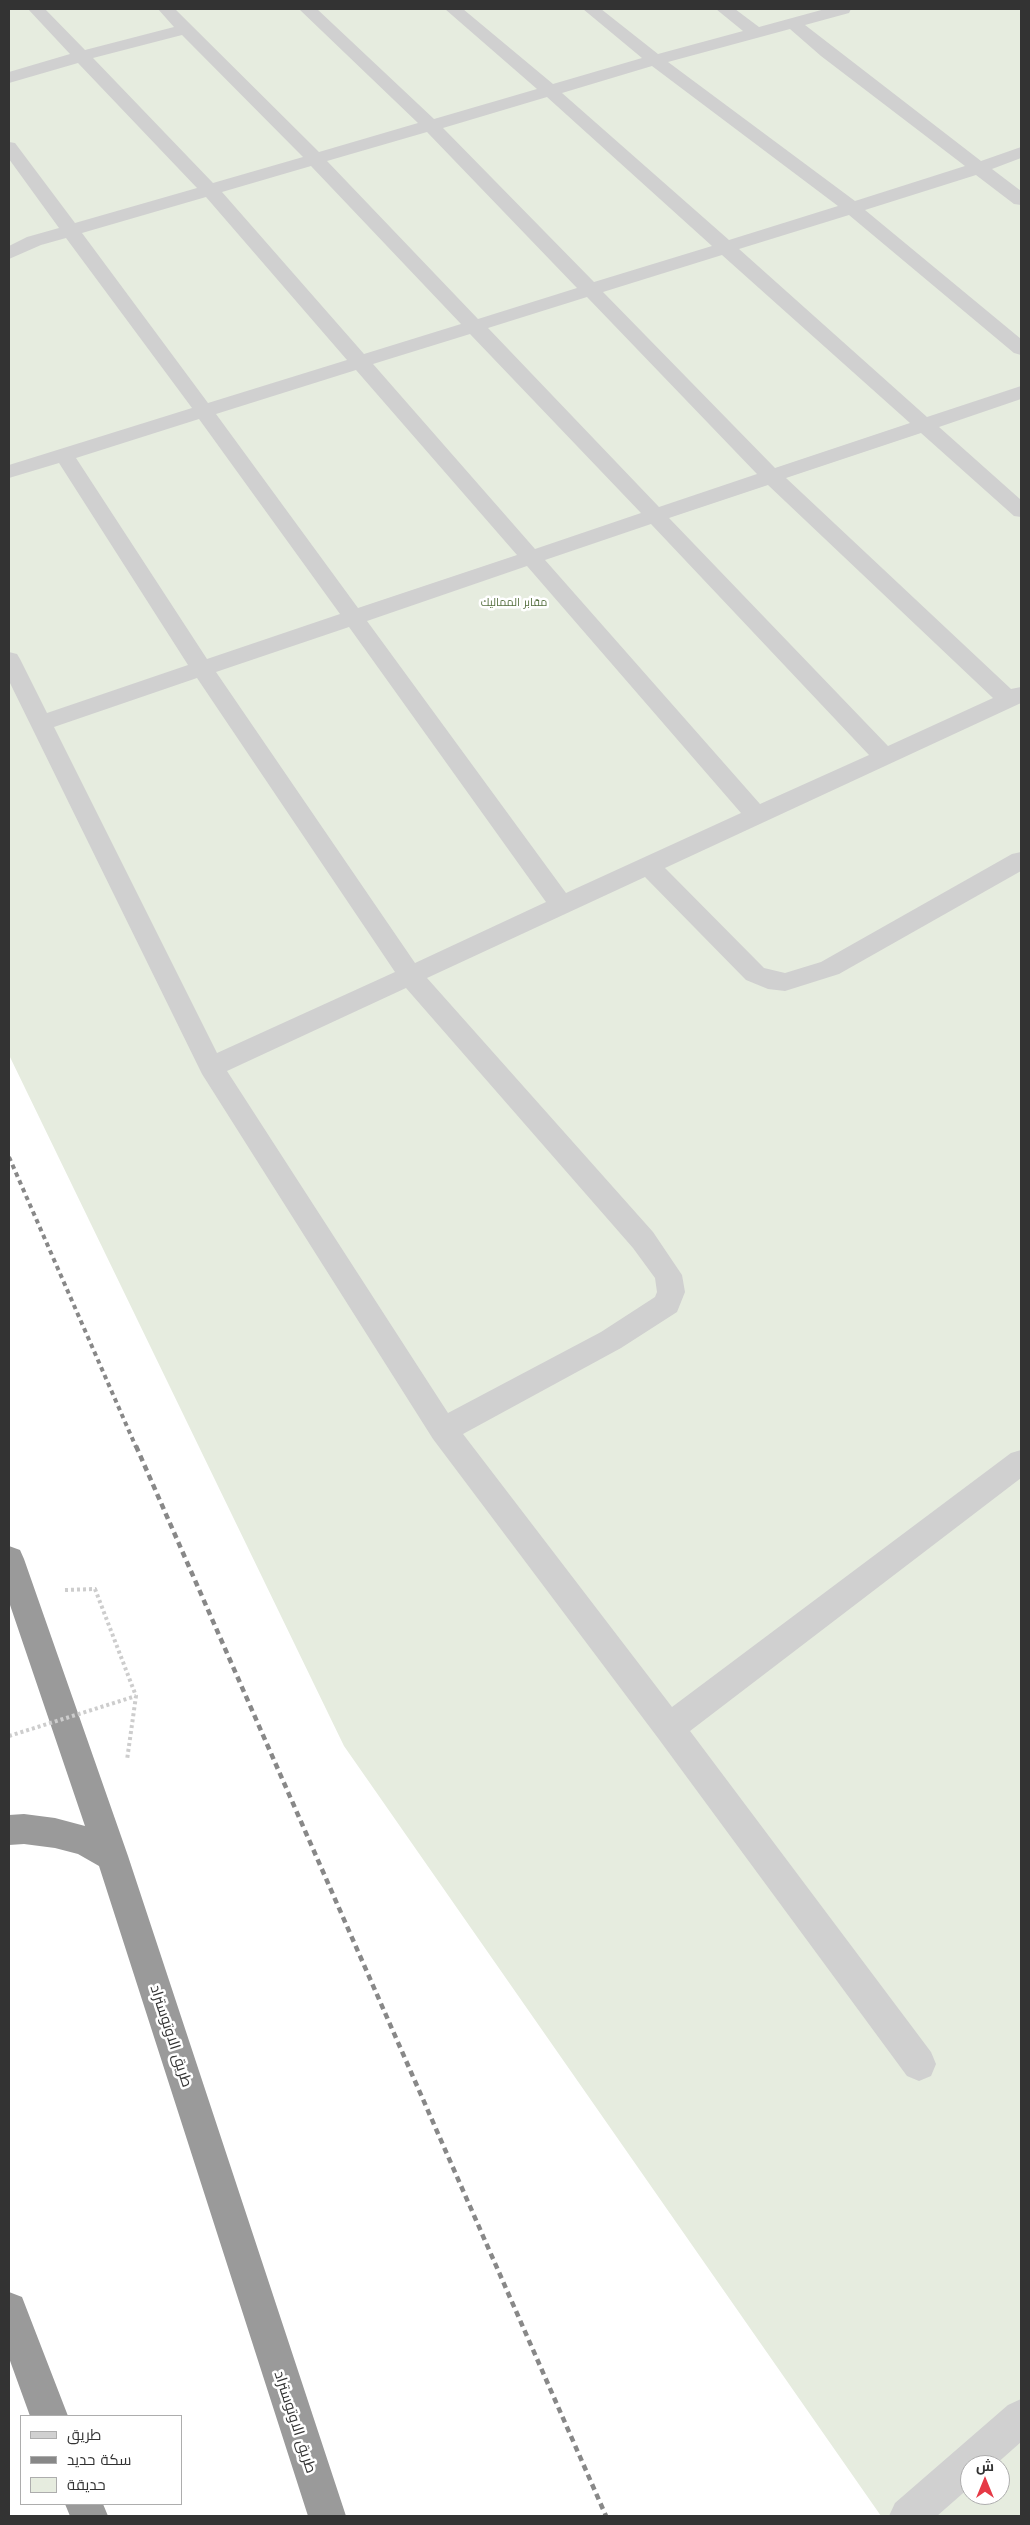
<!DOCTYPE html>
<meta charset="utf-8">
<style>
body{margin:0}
#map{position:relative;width:1030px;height:2525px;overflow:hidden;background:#fff;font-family:"Work Sans",Cairo,sans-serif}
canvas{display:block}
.frame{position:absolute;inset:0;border:10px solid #333;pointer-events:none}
.legend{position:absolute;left:20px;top:2415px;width:162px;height:90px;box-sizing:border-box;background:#fff;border:1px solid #adadad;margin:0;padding:6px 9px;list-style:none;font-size:15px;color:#333}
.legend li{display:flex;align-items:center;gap:10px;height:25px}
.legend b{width:25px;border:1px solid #adadad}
.north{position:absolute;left:960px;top:2455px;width:50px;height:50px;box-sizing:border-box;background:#fff;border:1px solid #adadad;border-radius:50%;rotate:0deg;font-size:14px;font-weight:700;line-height:20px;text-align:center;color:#333}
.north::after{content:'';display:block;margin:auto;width:18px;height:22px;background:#e63946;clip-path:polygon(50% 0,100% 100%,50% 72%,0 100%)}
</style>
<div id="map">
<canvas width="1030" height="2525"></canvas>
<div class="frame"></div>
<ul class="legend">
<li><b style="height:6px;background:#d0d0d0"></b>طريق</li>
<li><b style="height:6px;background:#888"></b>سكة حديد</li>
<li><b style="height:14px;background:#e6ecdf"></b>حديقة</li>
</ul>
<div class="north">ش</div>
</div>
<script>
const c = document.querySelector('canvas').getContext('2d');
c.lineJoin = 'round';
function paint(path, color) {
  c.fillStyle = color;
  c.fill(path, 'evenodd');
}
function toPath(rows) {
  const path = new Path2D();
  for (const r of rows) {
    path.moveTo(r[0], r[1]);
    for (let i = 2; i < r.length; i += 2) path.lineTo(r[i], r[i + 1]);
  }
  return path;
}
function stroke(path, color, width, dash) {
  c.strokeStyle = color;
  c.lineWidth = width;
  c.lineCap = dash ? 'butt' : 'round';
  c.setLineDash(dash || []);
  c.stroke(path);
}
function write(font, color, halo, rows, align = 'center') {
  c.font = font + ' "Work Sans",Cairo,sans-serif';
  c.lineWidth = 5;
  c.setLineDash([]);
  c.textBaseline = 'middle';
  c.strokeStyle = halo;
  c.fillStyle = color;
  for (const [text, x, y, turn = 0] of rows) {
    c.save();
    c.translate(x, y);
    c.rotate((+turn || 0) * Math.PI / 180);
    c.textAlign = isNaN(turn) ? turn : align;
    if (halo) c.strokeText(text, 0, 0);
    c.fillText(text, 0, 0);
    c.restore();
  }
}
const green = toPath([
 [9,9,1021,9,1021,2516,881,2516,344,1746,9,1055],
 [970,2465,1000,2465,1000,2495,970,2495]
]);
const path = toPath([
 [65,1590,95,1589,136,1696,127,1760]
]);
const minor = toPath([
 [28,9,45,9,85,50,174,27,158,9,175,9,319,152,418,123,299,9,317,9,434,119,537,89,445,9,463,9,553,84,642,58,583,9,601,9,658,54,743,31,716,9,735,9,759,27,825,9,851,9,849,13,805,25,981,161,1021,147,1021,158,992,169,1021,191,1021,205,1014,204,976,175,865,210,1021,339,1021,355,1014,353,849,215,739,249,927,417,1021,386,1021,399,939,427,1021,500,1021,517,1014,516,921,433,786,478,1011,689,1021,687,1021,703,665,868,764,968,785,973,821,962,1012,854,1021,852,1021,871,839,974,785,991,768,989,746,980,645,877,427,978,653,1232,682,1275,685,1292,677,1312,621,1348,463,1434,672,1707,1011,1453,1021,1450,1021,1478,690,1731,931,2052,936,2064,931,2076,919,2081,907,2076,658,1738,433,1439,202,1074,9,681,9,652,17,654,20,659,47,713,188,665,59,463,9,478,9,465,192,408,66,238,41,245,9,259,9,246,27,237,59,228,9,159,9,142,15,143,75,223,197,188,78,63,9,83,9,72,70,54,28,9],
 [790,29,821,56,965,166,855,201,668,62,790,29],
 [182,35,303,157,213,183,93,58,182,35],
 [652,66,838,206,729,240,562,93,652,66],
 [547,97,712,246,594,282,443,128,547,97],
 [427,132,577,288,478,319,327,161,427,132],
 [311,166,461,324,364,354,222,192,311,166],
 [206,197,347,360,208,403,82,233,206,197],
 [722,255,910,423,775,468,603,292,722,255],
 [587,297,757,474,659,507,488,328,587,297],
 [470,334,641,513,535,549,373,364,470,334],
 [356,370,517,555,358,608,216,414,356,370],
 [199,419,340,614,207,659,76,458,199,419],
 [768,485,993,698,888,746,669,518,768,485],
 [651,524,869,755,760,804,545,560,651,524],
 [527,566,741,813,566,893,367,621,527,566],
 [349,627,546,902,415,963,216,672,349,627],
 [197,678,395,972,217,1053,54,727,197,678],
 [406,988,633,1248,655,1278,657,1292,655,1297,601,1332,448,1413,227,1071,406,988],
 [1021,2399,1021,2442,995,2465,970,2465,970,2487,937,2516,889,2516,895,2503,1008,2405,1021,2399]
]);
const highway = toPath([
 [9,1546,20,1550,24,1559,128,1856,346,2516,308,2516,99,1866,78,1854,55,1848,24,1844,9,1845,9,1815,24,1814,55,1818,85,1826,9,1602,9,1546],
 [9,2292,22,2297,68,2416,30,2416,9,2358,9,2292],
 [65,2504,103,2504,108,2516,70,2516,65,2504]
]);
const railFar1 = toPath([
 [9,1157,136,1447]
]);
const rail = toPath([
 [136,1446,606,2516]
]);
const pathBridge = toPath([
 [9,1736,136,1696]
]);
const farParknames = [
 ["مقابر المماليك",514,603]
];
const nearStreetnames = [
 ["طريق الاوتوستراد",171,2036,72],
 ["طريق الاوتوستراد",295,2422,72]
];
paint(green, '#e6ecdf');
stroke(path, '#cdcdcd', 4, [3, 3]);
paint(minor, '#d0d0d0');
paint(highway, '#9a9a9a');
stroke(railFar1, '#888', 4, [4.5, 4]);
stroke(rail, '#888', 4.5, [6, 4.5]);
stroke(pathBridge, '#cdcdcd', 4, [3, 3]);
write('11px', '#56703f', '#fff', farParknames);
write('15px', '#333', '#fff', nearStreetnames);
</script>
